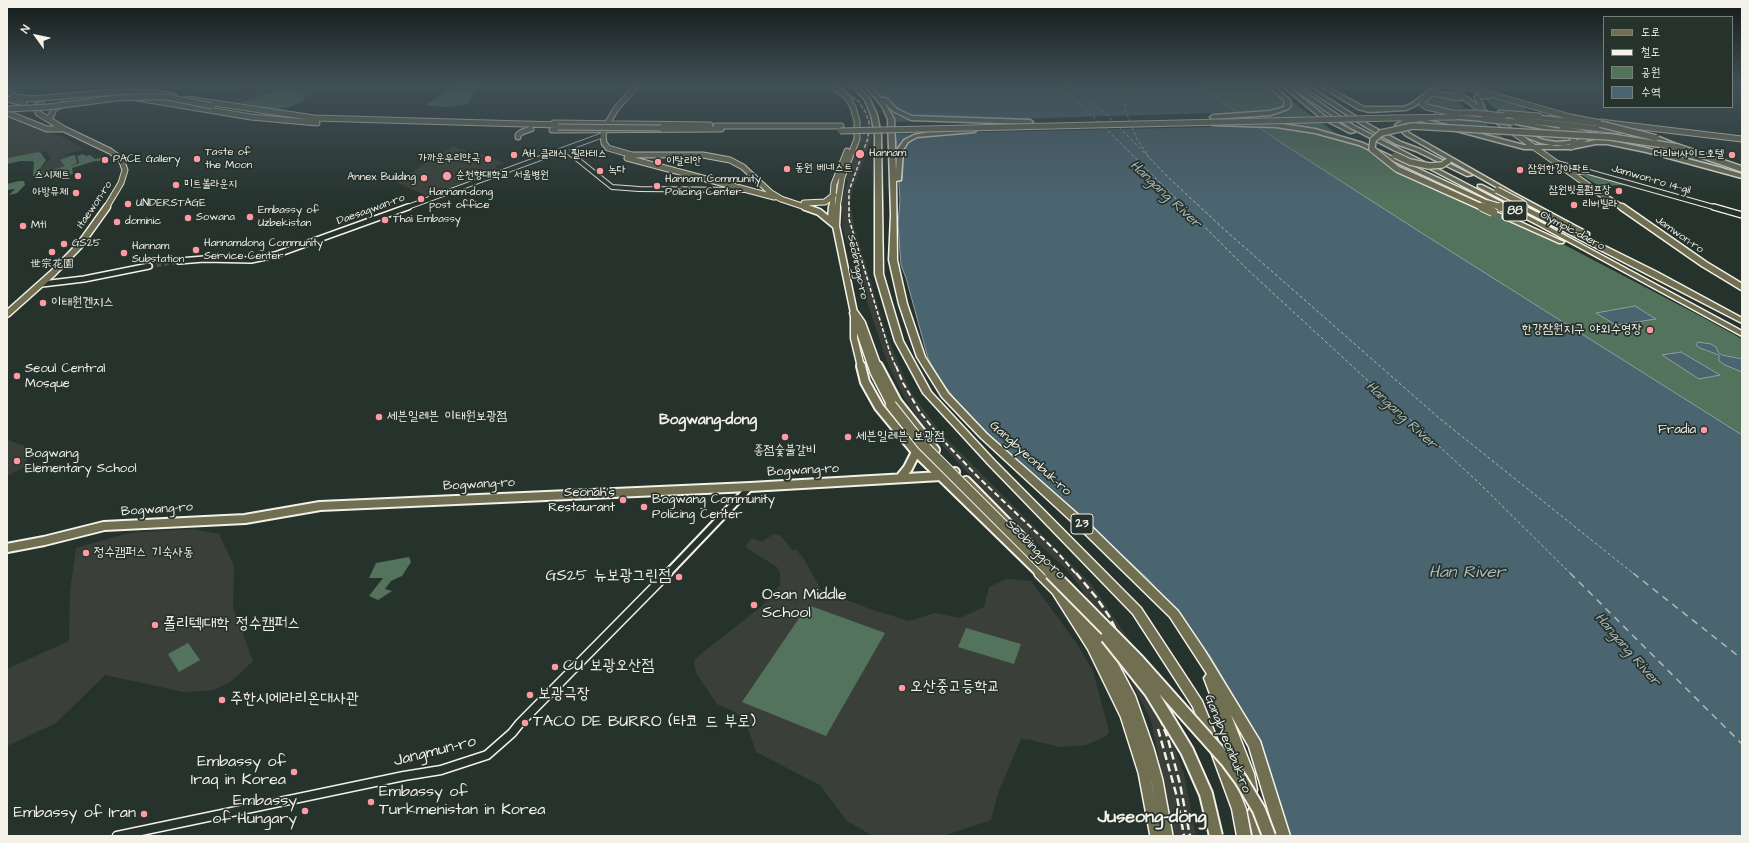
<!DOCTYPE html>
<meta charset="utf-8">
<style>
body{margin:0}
#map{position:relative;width:1749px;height:843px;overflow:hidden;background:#26332d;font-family:"Architects Daughter","Poor Story",sans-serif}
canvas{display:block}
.frame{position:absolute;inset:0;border:8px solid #f4f1e8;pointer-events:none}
.legend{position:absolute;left:1603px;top:16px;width:130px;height:92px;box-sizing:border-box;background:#26332d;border:1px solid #787f78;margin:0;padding:5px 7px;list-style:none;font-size:12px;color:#f4f1e8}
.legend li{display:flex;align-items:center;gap:8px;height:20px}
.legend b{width:20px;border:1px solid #787f78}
.north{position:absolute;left:16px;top:16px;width:40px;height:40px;-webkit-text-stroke:3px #26332d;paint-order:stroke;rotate:303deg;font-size:11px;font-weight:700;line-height:16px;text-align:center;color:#f4f1e8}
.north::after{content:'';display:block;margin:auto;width:14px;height:18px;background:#f4f1e8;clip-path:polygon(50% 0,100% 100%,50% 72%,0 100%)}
</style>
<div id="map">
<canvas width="1749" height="843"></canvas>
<div class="frame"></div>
<ul class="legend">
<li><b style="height:5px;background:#716f52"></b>도로</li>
<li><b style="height:5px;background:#f4f1e8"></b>철도</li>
<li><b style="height:11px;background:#54735d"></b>공원</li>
<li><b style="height:11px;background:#4b6570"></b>수역</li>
</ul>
<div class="north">N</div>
</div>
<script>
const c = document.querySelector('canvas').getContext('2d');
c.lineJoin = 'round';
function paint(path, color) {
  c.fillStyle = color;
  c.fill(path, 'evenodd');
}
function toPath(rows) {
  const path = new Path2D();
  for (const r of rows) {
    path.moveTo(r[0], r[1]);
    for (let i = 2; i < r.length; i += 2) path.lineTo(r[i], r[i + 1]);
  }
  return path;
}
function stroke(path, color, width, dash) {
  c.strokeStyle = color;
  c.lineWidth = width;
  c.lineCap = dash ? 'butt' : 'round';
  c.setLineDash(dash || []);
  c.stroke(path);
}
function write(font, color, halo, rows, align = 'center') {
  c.font = font + ' "Architects Daughter","LXGW WenKai TC","Poor Story",sans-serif';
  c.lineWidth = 3.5;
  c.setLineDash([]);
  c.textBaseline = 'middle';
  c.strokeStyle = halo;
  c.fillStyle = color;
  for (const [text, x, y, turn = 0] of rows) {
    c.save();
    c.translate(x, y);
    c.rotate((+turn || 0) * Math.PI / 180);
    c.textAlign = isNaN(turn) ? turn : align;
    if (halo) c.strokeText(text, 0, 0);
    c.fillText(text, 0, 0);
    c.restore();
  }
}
const built = toPath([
 [270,85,323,85,334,88,310,97,304,101,281,111,225,103],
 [835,85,841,85,857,98,864,105,870,119,873,135,853,188,850,203,855,230,887,336,911,392,941,433,1091,584,1134,647,1163,713,1184,774,1196,836,1174,836,1151,720,1102,625,1079,585,1065,568,1017,525,925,427,907,403,887,362,843,229,841,203,848,180,844,179,862,135,860,108,843,91],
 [7,115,64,138,84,149,64,155,74,164,39,175,37,171,51,158,45,151,7,158],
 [453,146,470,153,475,151,504,163,495,167,504,171,431,198,396,182],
 [7,438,10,441,33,449,23,468,7,476],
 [192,529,219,534,234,566,233,608,253,661,229,683,213,690,184,692,105,675,56,723,7,746,7,669,69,641,70,591,76,548,129,533],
 [773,534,781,536,793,551,796,549,805,561,821,590,870,609,909,621,935,613,960,618,984,607,989,587,1007,579,1031,581,1077,644,1093,671,1109,731,1106,736,1086,745,1060,747,1031,740,1021,739,998,793,991,820,943,836,873,836,847,821,820,785,756,752,746,723,735,712,717,704,696,673,694,661,702,653,761,607,780,585,780,573,777,567,745,547,752,538,762,542]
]);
const green = toPath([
 [451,85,482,85,474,91,468,104,447,107,426,105,443,94],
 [1197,85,1269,85,1340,136,1521,222,1702,317,1742,339,1742,436,1417,230,1280,142],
 [282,89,305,94,303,101,288,107,283,107,277,109,241,103],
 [1432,95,1451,98,1465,108,1446,109,1428,105,1425,101],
 [1487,98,1524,107,1528,111,1521,112,1501,111,1494,108,1484,99],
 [1447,120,1484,122,1506,140,1456,128,1442,122],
 [1519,124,1555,131,1566,135,1568,139,1560,142,1545,141,1537,138,1518,126],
 [1644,143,1659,145,1685,151,1730,170],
 [38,152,41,153,46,160,39,170,43,173,65,166,60,160,70,156,75,155,77,163,62,170,33,176,34,163,33,161,21,161,7,164,7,158],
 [83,154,86,156,90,155,95,159,103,157,107,161,95,161,72,168,73,174,68,175,66,171,51,174,79,163,77,156],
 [1577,172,1581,172,1626,185,1599,186],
 [19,181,24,181,25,185,17,193,9,195,15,189,7,190,7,184],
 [409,557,411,562,402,576,391,581,385,589,392,591,378,600,369,596,383,578,369,578,376,563],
 [808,605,885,633,826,736,742,702],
 [966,628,1021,644,1014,664,958,647],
 [188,643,200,660,179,672,168,654]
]);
const water = toPath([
 [872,85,1197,85,1280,142,1417,230,1742,435,1742,836,1290,836,1279,799,1243,712,1210,656,1175,609,1146,577,1123,556,999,447,960,406,936,374,928,358,906,278,901,265,898,224,900,201,897,145,893,122,883,97,872,85],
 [1635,306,1656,319,1616,325,1596,313,1635,306],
 [1698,342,1711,344,1716,347,1718,352,1722,355,1742,359,1742,372,1725,365,1719,361,1719,355,1700,348,1696,345,1698,342],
 [1681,352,1720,375,1699,379,1662,355,1681,352]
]);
const pier = toPath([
 [1241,112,1260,126,894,134,891,122,933,121,934,119,1013,119]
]);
const ferryFar1 = toPath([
 [1055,85,1074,99,1100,123],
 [1066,85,1082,93,1114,122],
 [1130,122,1125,110,1125,99,1131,92,1145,85],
 [1104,127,1249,271,1478,482,1571,574],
 [1119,127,1170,179,1226,231,1439,418,1634,574],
 [1132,127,1137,139,1149,157]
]);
const ferry = toPath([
 [1570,573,1742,744],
 [1633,573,1742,659]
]);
const minorTunnel = toPath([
 [149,266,179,261]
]);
const minorFar3 = toPath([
 [566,150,612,187,639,189,745,190],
 [1557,163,1717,208],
 [405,208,603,135]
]);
const minorFar2 = toPath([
 [1714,207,1742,215],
 [179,261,204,259,251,260,275,255,408,207],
 [42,284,84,279,149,266]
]);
const minorFar1 = toPath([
 [667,574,750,487]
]);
const minor = toPath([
 [117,836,404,776,441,770,487,755,512,733,520,723,668,573]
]);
const majorFar3 = toPath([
 [637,85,616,109,607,124,603,135,604,143,608,148,632,155,703,155,730,160,743,167,771,193,781,199,808,208],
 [831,85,847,97,853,107,857,121,857,139,842,177,837,208],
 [1446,85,1599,193,1623,208],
 [1458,85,1570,117,1596,122],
 [7,91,16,97,31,99,116,92,155,93,174,96],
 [137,98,251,117,317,123],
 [7,99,24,103],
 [187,99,314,118,559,125],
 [42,104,36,106,38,113,64,129,110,151,121,159,125,170,121,183,106,208],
 [1482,106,1477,98,1480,96,1488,96],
 [7,113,47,129,64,129],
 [1450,113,1475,113],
 [1452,113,1427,107,1422,104,1422,101,1432,93,1459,98],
 [1500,113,1539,116],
 [48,118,51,116,54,109,63,104],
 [1393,118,1456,117],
 [1509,119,1621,131],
 [1600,122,1742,139],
 [554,123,710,125],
 [716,126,841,126],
 [552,130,721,129],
 [518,137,518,135,522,132,531,129],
 [1571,147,1593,134],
 [627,158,774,197],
 [1575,172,1584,171],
 [804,203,825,202,834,195],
 [832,208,834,184,847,151]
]);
const majorFar2 = toPath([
 [805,207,819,212,836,226],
 [832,207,831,218,833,223],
 [837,207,836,226,854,313,854,338,861,367],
 [1622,207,1704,264,1742,287],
 [855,313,862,323,878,367],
 [7,314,53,273,79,246,107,207]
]);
const majorFar1 = toPath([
 [861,366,865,382,879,407,916,452,1041,574],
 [878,366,897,402,935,450],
 [900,478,908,468,916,452],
 [966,481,1028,544],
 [7,548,44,541,104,526,245,519,320,506,750,487,941,476,955,472]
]);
const major = toPath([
 [1040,573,1057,590,1093,647,1126,715,1144,772,1156,836],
 [1080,609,1092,626,1130,698,1148,749,1157,781,1167,836]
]);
const highway = toPath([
 [851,85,856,85,869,98,877,115,881,135,883,274,903,341,931,392,994,460,1141,608,1202,701,1218,741,1217,745,1212,747,1207,745,1193,707,1133,614,988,464,923,393,895,341,875,274,875,135,871,115,865,100,851,85],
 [864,85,869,85,882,99,882,98,886,98,897,109,912,116,1030,120,1033,122,1030,124,911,120,893,111,884,102,894,119,896,171,897,150,904,140,914,135,934,131,974,128,977,130,974,132,917,137,908,142,903,150,901,180,896,181,897,260,907,304,925,357,948,393,987,434,1090,525,1178,611,1205,651,1260,741,1290,836,1276,836,1249,747,1231,715,1254,774,1257,790,1255,794,1250,796,1245,794,1240,774,1204,678,1207,674,1170,617,1082,531,981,438,942,397,917,357,899,304,889,260,891,215,888,119,882,106,864,85],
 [1267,85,1272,85,1290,100,1291,105,1288,109,1270,115,1213,119,1210,117,1213,115,1270,111,1284,107,1285,101,1267,85],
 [1281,85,1286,85,1325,116,1355,132,1350,133,1321,118,1281,85],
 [1288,85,1294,85,1353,125,1542,223,1742,331,1742,336,1538,225,1349,127,1288,85],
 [1301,85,1307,85,1368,124,1401,142,1420,149,1472,175,1467,176,1416,151,1396,144,1364,126,1301,85],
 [1318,85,1324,85,1364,107,1403,107,1411,104,1436,85,1441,85,1415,106,1406,110,1369,112,1358,109,1318,85],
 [1504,114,1533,115,1600,122,1603,124,1600,126,1533,119,1502,117,1501,116,1504,114],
 [1435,115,1438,117,1437,118,1427,120,1524,145,1571,145,1596,140,1607,140,1646,148,1718,167,1742,174,1742,178,1646,152,1607,144,1596,144,1571,149,1524,149,1423,122,1423,121,1405,123,1401,125,1409,133,1514,193,1589,233,1589,235,1587,236,1510,195,1405,135,1395,125,1403,120,1435,115],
 [1449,115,1484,117,1487,119,1484,121,1447,118,1446,117,1449,115],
 [1513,120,1560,129,1559,128,1562,126,1590,132,1587,134,1562,130,1572,133,1577,140,1573,144,1556,146,1541,143,1518,134,1521,132,1544,140,1556,142,1569,141,1571,140,1568,135,1560,132,1511,123,1511,121,1513,120],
 [1214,122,1276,123,1315,129,1363,143,1486,200,1487,202,1516,216,1512,218,1564,242,1563,243,1559,243,1503,218,1503,216,1506,215,1482,204,1481,202,1359,145,1315,133,1276,127,1212,125,1212,123,1214,122],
 [1659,137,1681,146,1682,147,1677,148,1657,140,1656,139,1659,137],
 [1478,185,1482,185,1657,272,1742,318,1742,323,1478,187,1478,185],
 [851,311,854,311,858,313,879,374,895,405,894,407,888,407,871,374,850,313,851,311],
 [1217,746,1222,748,1223,752,1246,809,1251,836,1237,836,1232,809,1211,752,1212,748,1217,746],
 [1255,806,1260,807,1262,812,1267,836,1253,836,1248,812,1250,807,1255,806]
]);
const railFar2 = toPath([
 [838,85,859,102,865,111,869,122,868,138,849,191,849,219,890,353,896,367]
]);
const railFar1 = toPath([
 [896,366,903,383,920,412,940,437,978,477,1058,553,1076,574]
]);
const rail = toPath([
 [1076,573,1096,597,1109,616,1154,703,1168,739,1180,784,1190,836],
 [1158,729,1177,797,1184,836]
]);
const majorBridge = toPath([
 [7,109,48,107,117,98,148,97,167,97,212,106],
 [1475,113,1504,116],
 [558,127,661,128],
 [840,131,1393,118]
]);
const highwayBridgeFar3 = toPath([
 [1484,119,1513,122],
 [1600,124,1656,138],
 [1395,155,1410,162,1429,166,1442,165,1448,161],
 [1497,190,1522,203,1524,207,1521,208],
 [1487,203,1504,208],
 [1484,208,1397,169,1372,149,1373,140,1381,133,1413,126,1611,137,1678,147,1742,169]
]);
const highwayBridgeFar2 = toPath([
 [1482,207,1493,212],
 [1501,207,1516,210,1524,207]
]);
const highwayBridgeFar1 = toPath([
 [891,405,922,444,1052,574]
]);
const highwayBridge = toPath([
 [1051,573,1137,660,1227,761,1241,780,1259,810,1269,836],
 [1107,637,1151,692,1187,751,1206,794,1216,836]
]);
const markers = [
 [860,154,5,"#ff9aa2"],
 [514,155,4,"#ff9aa2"],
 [1732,155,4,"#ff9aa2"],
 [197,159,4,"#ff9aa2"],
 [488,159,4,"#ff9aa2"],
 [105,160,4,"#ff9aa2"],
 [658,162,4,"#ff9aa2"],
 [787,169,4,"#ff9aa2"],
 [1520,170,4,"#ff9aa2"],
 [600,171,4,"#ff9aa2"],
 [78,176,4,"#ff9aa2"],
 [447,176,5,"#ff9aa2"],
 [424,178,4,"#ff9aa2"],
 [176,185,4,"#ff9aa2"],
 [657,186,4,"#ff9aa2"],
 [1619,191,4,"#ff9aa2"],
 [76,193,4,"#ff9aa2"],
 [421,199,4,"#ff9aa2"],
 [128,204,4,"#ff9aa2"],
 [1574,205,4,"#ff9aa2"],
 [250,217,4,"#ff9aa2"],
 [188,218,4,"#ff9aa2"],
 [385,220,4,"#ff9aa2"],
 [117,222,4,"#ff9aa2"],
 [23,226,4,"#ff9aa2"],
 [64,244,4,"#ff9aa2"],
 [196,250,4,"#ff9aa2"],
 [52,252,4,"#ff9aa2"],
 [124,253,4,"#ff9aa2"],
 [43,303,4,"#ff9aa2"],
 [1650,330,4,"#ff9aa2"],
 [17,376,4,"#ff9aa2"],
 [379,417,4,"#ff9aa2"],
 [1704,430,4,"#ff9aa2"],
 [785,437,4,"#ff9aa2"],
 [848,437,4,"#ff9aa2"],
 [17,461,4,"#ff9aa2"],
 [623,500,4,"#ff9aa2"],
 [644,507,4,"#ff9aa2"],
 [86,553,4,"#ff9aa2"],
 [679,577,4,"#ff9aa2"],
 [754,605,4,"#ff9aa2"],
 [155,625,4,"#ff9aa2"],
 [555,667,4,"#ff9aa2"],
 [902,688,4,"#ff9aa2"],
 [530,695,4,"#ff9aa2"],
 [222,700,4,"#ff9aa2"],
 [525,723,4,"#ff9aa2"],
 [294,772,4,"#ff9aa2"],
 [371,802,4,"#ff9aa2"],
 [305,811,4,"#ff9aa2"],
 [144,814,4,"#ff9aa2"]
];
const farPoinames = [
 ["Taste of",205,153],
 ["the Moon",205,166],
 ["Hannam",869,154],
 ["AH 클래식 필라테스",522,155],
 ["더리버사이드호텔",1724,155,"right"],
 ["가까운우리약국",480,159,"right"],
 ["PACE Gallery",113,160],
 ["이탈리안",666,162],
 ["동원 베네스트",795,169],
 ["잠원한강아파트",1528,170],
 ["녹다",608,171],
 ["스시제트",70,176,"right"],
 ["순천향대학교 서울병원",456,176],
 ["Annex Building",416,178,"right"],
 ["Hannam Community",665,180],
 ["Policing Center",665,193],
 ["미트볼라운지",184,185],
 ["잠원빗물펌프장",1611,191,"right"],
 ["아방뮤제",68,193,"right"],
 ["Hannam-dong",429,193],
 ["post office",429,206],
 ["UNDERSTAGE",136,204],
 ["리버빌라",1582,205],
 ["Embassy of",258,211],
 ["Uzbekistan",258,224],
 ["Sowana",196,218],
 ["Thai Embassy",393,220],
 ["dominic",125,222],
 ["Mtl",31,226],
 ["GS25",72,244],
 ["Hannamdong Community",204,244],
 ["Service Center",204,257],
 ["Hannam",132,247],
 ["Substation",132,260],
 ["世宗花園",52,265,"center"]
];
const farStreetnames = [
 ["Jamwon-ro 14-gil",1651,180,16],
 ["Itaewon-ro",95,205,-56],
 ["Daesagwan-ro",371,210,-20],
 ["Olympic-daero",1572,231,28],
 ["Jamwon-ro",1679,235,35],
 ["Seobinggo-ro",857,267,78]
];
const shields = [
 [1515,211,24],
 [1082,524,22]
];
const shieldNames = [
 ["88",1515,211],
 ["23",1082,524]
];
const poiNames = [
 ["이태원겐지스",51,303],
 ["한강잠원지구 야외수영장",1642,330,"right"],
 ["Seoul Central",25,369],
 ["Mosque",25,384],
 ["세븐일레븐 이태원보광점",387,417],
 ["Fradia",1696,430,"right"],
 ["세븐일레븐 보광점",856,437],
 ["종점숯불갈비",785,451,"center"],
 ["Bogwang",25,454],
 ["Elementary School",25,469],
 ["Seonah's",615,493,"right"],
 ["Restaurant",615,508,"right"],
 ["Bogwang Community",652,500],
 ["Policing Center",652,515],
 ["정수캠퍼스 기숙사동",94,553]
];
const streetNames = [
 ["Gangbyeonbuk-ro",1030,459,42],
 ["Bogwang-ro",803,471,-3],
 ["Bogwang-ro",479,485,-3],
 ["Bogwang-ro",157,510,-4],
 ["Seobinggo-ro",1035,550,45],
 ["Gangbyeonbuk-ro",1227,744,68]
];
const waterNames = [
 ["Hangang River",1165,195,43],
 ["Hangang River",1401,416,43],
 ["Hangang River",1627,650,49]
];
const quarterNames = [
 ["Bogwang-dong",708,421]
];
const nearPoinames = [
 ["GS25 뉴보광그린점",671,577,"right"],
 ["Osan Middle",762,596],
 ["School",762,614],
 ["폴리텍1대학 정수캠퍼스",163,625],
 ["CU 보광오산점",563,667],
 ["오산중고등학교",910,688],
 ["보광극장",538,695],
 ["주한시에라리온대사관",230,700],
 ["TACO DE BURRO (타코 드 부로)",533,723],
 ["Embassy of",286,763,"right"],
 ["Iraq in Korea",286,781,"right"],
 ["Embassy of",379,793],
 ["Turkmenistan in Korea",379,811],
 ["Embassy",297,802,"right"],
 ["of Hungary",297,820,"right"],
 ["Embassy of Iran",136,814,"right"]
];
const nearStreetnames = [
 ["Jangmun-ro",435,752,-14]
];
const nearWaternames = [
 ["Han River",1467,573]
];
const nearQuarternames = [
 ["Juseong-dong",1152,818]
];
paint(built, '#3a4039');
paint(green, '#54735d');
paint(water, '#4b6570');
stroke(water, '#8f9da0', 1);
paint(pier, '#26332d');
stroke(ferryFar1, '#b0b9b8', 1, [3, 2.5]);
stroke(ferry, '#b0b9b8', 1.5, [7, 5.5]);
stroke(minorTunnel, '#455049', 5, [5, 2.5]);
stroke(minorFar3, '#f4f1e8', 6);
stroke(minorFar2, '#f4f1e8', 8);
stroke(minorFar1, '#f4f1e8', 10);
stroke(minor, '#f4f1e8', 11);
stroke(majorFar3, '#f4f1e8', 7);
stroke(majorFar2, '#f4f1e8', 9);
stroke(majorFar1, '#f4f1e8', 12);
stroke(major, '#f4f1e8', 14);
stroke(highway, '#f4f1e8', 3);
stroke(minorFar3, '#26332d', 4);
stroke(minorFar2, '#26332d', 5);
stroke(minorFar1, '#26332d', 6);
stroke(minor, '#26332d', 8);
stroke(majorFar3, '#716f52', 5);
stroke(majorFar2, '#716f52', 6);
stroke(majorFar1, '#716f52', 8);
stroke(major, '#716f52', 11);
paint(highway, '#716f52');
stroke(railFar2, '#f4f1e8', 1.5, [4, 2]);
stroke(railFar1, '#f4f1e8', 2, [6, 3]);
stroke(rail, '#f4f1e8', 2.5, [8, 4]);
stroke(majorBridge, '#f4f1e8', 7, []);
stroke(highwayBridgeFar3, '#f4f1e8', 8, []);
stroke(highwayBridgeFar2, '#f4f1e8', 10, []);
stroke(highwayBridgeFar1, '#f4f1e8', 12, []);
stroke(highwayBridge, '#f4f1e8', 16, []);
stroke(majorBridge, '#716f52', 5);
stroke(highwayBridgeFar3, '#716f52', 5.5);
stroke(highwayBridgeFar2, '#716f52', 8);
stroke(highwayBridgeFar1, '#716f52', 10);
stroke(highwayBridge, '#716f52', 12);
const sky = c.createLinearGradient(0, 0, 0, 203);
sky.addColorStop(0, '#151c19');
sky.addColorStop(0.42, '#415057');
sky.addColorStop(1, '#41505700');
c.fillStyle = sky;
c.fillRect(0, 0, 1749, 203);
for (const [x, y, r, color] of markers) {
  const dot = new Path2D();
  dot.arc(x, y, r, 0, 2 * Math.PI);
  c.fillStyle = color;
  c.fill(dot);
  stroke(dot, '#26332d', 1.5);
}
write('11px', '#f4f1e8', '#26332d', farPoinames, 'left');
write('11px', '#f4f1e8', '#26332d', farStreetnames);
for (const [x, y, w] of shields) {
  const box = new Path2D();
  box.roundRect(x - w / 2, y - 10, w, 20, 3);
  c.fillStyle = '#26332d';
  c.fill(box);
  stroke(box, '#f4f1e8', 1);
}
write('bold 12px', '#f4f1e8', null, shieldNames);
write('13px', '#f4f1e8', '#26332d', poiNames, 'left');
write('13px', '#f4f1e8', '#26332d', streetNames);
write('italic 14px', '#b0b9b8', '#26332d', waterNames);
write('bold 15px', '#f4f1e8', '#26332d', quarterNames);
write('16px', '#f4f1e8', '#26332d', nearPoinames, 'left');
write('16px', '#f4f1e8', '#26332d', nearStreetnames);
write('italic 17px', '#b0b9b8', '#26332d', nearWaternames);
write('bold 18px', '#f4f1e8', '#26332d', nearQuarternames);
</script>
